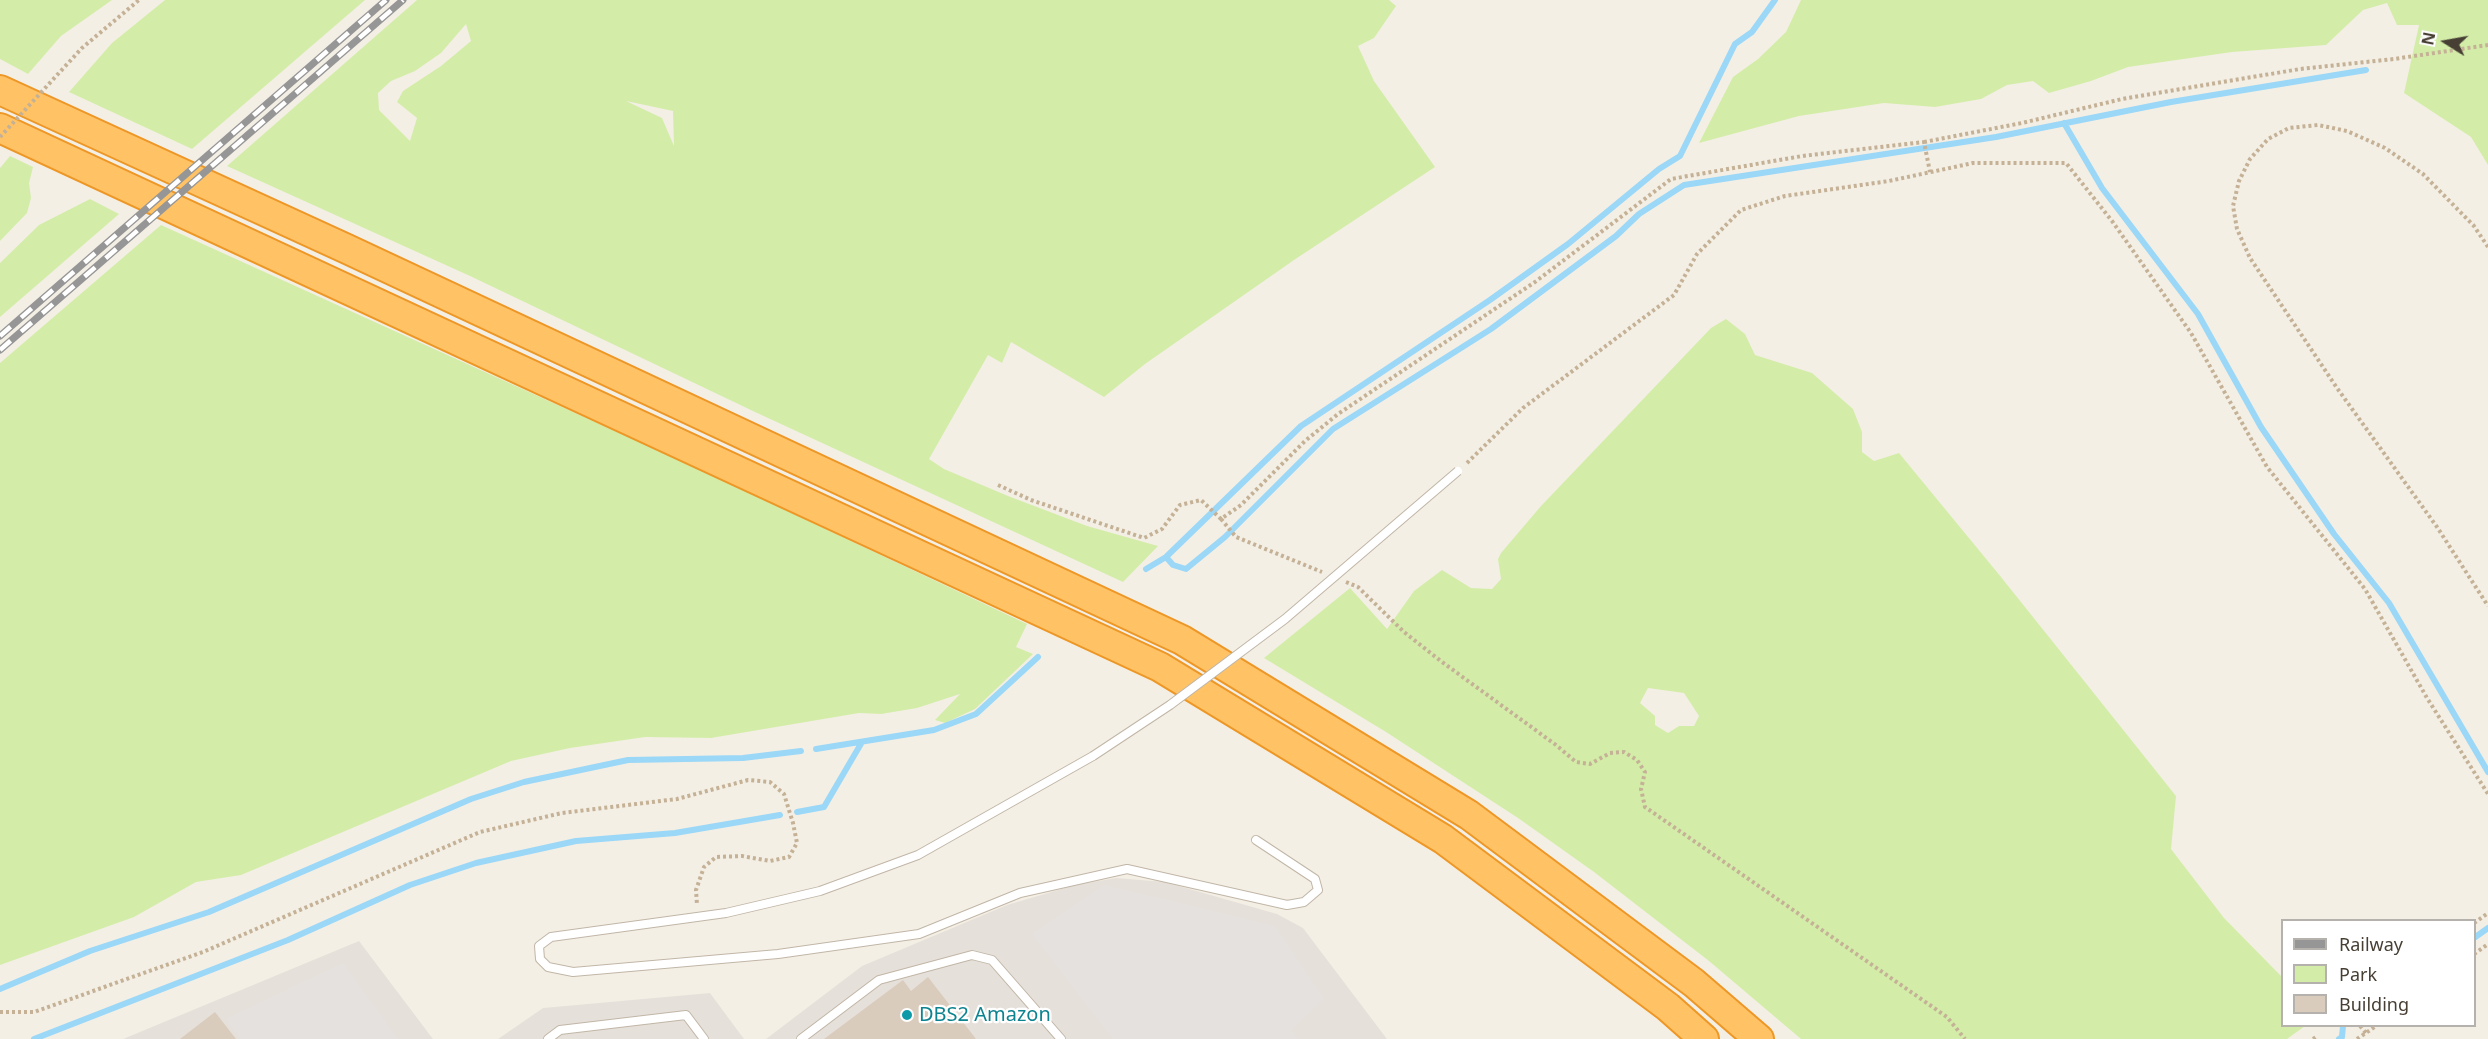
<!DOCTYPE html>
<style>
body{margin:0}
#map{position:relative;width:2488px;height:1039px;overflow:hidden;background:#f4efe5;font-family:"Noto Sans",sans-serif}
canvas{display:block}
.legend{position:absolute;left:2281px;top:919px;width:195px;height:108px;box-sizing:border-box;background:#fff;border:2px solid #b5b2ae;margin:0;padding:8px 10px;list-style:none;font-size:18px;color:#473f34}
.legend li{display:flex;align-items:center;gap:12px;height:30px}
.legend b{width:30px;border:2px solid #b5b2ae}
.north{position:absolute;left:2416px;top:12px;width:60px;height:60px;-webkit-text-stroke:4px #fff;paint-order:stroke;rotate:281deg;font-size:16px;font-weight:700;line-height:24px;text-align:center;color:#473f34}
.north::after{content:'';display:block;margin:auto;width:21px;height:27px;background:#473f34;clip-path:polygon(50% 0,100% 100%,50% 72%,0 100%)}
</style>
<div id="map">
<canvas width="2488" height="1039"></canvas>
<ul class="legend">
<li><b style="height:8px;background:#969696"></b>Railway</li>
<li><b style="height:16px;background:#d3eda9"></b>Park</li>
<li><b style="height:16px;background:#daccbc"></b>Building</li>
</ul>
<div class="north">N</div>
</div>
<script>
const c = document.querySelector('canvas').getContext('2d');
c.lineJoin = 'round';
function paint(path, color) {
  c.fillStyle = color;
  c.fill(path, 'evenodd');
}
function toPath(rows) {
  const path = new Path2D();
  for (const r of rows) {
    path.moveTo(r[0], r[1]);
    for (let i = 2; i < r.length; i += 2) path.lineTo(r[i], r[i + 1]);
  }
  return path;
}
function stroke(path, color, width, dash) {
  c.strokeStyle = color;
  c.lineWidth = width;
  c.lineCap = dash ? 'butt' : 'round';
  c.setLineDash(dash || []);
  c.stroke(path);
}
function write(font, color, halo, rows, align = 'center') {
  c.font = font + ' "Noto Sans",sans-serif';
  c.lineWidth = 4.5;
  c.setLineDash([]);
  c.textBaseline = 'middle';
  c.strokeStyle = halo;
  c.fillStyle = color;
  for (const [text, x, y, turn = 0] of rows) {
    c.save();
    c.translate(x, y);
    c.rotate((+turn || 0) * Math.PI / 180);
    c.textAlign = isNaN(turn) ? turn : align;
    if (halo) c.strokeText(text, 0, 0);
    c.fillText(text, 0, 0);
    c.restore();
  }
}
const industrial = toPath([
 [1116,878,1165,882,1277,914,1303,928,1387,1039,766,1039,862,966,1007,905,1075,885],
 [359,941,433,1039,123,1039],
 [710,993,744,1039,498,1039,543,1008]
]);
const green = toPath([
 [0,0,112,0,61,36,28,74,0,59],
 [165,0,365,0,192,149,69,92,112,43],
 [417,0,1389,0,1396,6,1374,38,1358,46,1374,81,1435,167,1294,260,1145,364,1104,397,1011,342,1002,363,988,355,929,459,944,469,1008,496,1087,526,1158,546,1123,582,755,412,470,276,227,166],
 [466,24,471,41,441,66,403,91,397,102,417,118,410,141,379,110,378,93,391,81,415,71,441,53],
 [626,101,673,111,674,146,662,118],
 [1801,0,2488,0,2488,165,2471,137,2404,93,2419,25,2397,25,2387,3,2363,10,2326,45,2232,52,2128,67,2091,81,2049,93,2033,81,2007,85,1981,99,1935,107,1884,103,1799,116,1699,143,1733,77,1758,59,1786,32],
 [10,156,33,167,29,183,31,198,27,213,0,241,0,168],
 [90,199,119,214,0,317,0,263,39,225],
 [161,225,692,466,1027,624,1016,647,1033,654,975,709,945,723,935,720,960,694,917,708,881,714,859,713,711,738,645,737,570,748,511,761,241,875,196,882,134,917,0,965,0,363],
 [1726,319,1745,334,1755,355,1812,373,1853,409,1862,432,1862,452,1874,461,1899,453,2001,577,2176,796,2171,849,2224,918,2282,977,2282,1026,2305,1026,2287,1039,1801,1039,1709,961,1594,872,1518,818,1386,732,1264,658,1350,588,1387,629,1414,591,1442,570,1471,588,1492,589,1501,579,1498,559,1501,553,1541,506,1711,328],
 [1648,688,1684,693,1699,716,1694,726,1679,726,1668,733,1655,725,1655,716,1640,703]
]);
const parking = toPath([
 [1104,885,1275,926,1324,999,1291,1030,1298,1039,1113,1039,1032,934],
 [343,963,398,1039,241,1039,226,1019]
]);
const stream = toPath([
 [2064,123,2102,188,2198,314,2261,427,2334,534,2389,603,2488,772],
 [1166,557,1173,565,1186,569,1225,537,1333,429,1491,329,1616,236,1639,214,1684,185,1996,137,2171,102,2366,70],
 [1146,569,1166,557,1301,426,1490,300,1568,244,1659,169,1680,156,1735,44,1752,32,1775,0],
 [816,749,934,730,976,714,1038,657],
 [797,812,824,807,862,742],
 [2474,938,2488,928],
 [0,989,90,951,209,912,471,799,524,782,628,760,743,758,801,751],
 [34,1039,288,940,410,885,476,863,576,841,675,833,780,815],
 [2339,1039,2342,1037,2343,1026]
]);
const building = toPath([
 [928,977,976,1039,824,1039,903,980,911,991],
 [215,1012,236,1039,180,1039]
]);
const path = toPath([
 [1924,142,2022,123,2122,99,2300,69,2394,59,2488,45],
 [2488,247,2474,226,2423,174,2385,148,2347,131,2318,125,2289,128,2268,139,2250,159,2239,181,2233,206,2237,229,2250,258,2337,388,2437,527,2488,606],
 [1467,463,1523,408,1674,295,1697,254,1741,210,1785,196,1889,181,1973,163,2066,163,2112,221,2191,333,2267,467,2365,589,2427,698,2488,794],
 [998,485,1031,500,1144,538,1162,529,1180,505,1201,500,1221,519,1241,505,1305,441,1338,414,1535,282,1671,179,1802,156,1924,142,1930,172],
 [1221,519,1236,537,1322,572],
 [1346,582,1358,587,1404,632,1442,662,1556,745,1576,762,1590,764,1610,753,1624,752,1637,760,1645,772,1641,789,1645,807,1947,1017,1965,1039],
 [2474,923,2488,913],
 [2474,954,2488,944],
 [0,1012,34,1012,203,952,480,832,562,813,677,799,748,780,770,782,784,794,793,823,797,843,789,857,770,861,742,856,716,857,704,867,696,890,697,905],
 [2360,1026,2366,1033],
 [2313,1039,2316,1037],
 [2357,1039,2376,1026]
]);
const lane = toPath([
 [1093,756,918,855,820,891,726,913,551,937,539,946,540,959,548,967,573,972,778,954,919,934,1020,893,1127,869,1287,905,1304,902,1318,890,1315,879,1256,840],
 [548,1039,560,1030,686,1015,704,1039],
 [801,1039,879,980,972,955,992,960,1061,1039]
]);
const highway = toPath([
 [0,90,347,249,1182,640,1469,815,1694,983,1759,1039],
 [0,128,1160,667,1443,839,1668,1007,1704,1039]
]);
const rail = toPath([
 [0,336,386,0],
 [0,350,403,0]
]);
const pathBridge = toPath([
 [0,137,82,48,139,0]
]);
const laneBridge = toPath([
 [1093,756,1170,705,1285,619,1458,471]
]);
const markers = [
 [907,1015,6,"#0f9aa8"]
];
const cultureNames = [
 ["DBS2 Amazon",919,1015]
];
paint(industrial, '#e6e0da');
paint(green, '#d3eda9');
paint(parking, '#e5e1de');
stroke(stream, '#9bd7f7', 6);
paint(building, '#daccbc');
stroke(lane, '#c1b6a7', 10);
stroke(highway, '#ed9726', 32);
stroke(path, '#c4b196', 4, [3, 3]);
stroke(lane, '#fff', 8);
stroke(highway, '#ffc265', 28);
stroke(rail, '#969696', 7);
stroke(rail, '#fff', 4.5, [14]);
stroke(laneBridge, '#c1b6a7', 10, []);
stroke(pathBridge, '#c4b196', 4, [3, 3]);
stroke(laneBridge, '#fff', 8);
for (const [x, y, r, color] of markers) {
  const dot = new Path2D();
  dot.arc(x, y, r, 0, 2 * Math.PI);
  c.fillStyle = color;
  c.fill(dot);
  stroke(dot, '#fff', 2);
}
write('20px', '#0d838f', '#fff', cultureNames, 'left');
</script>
